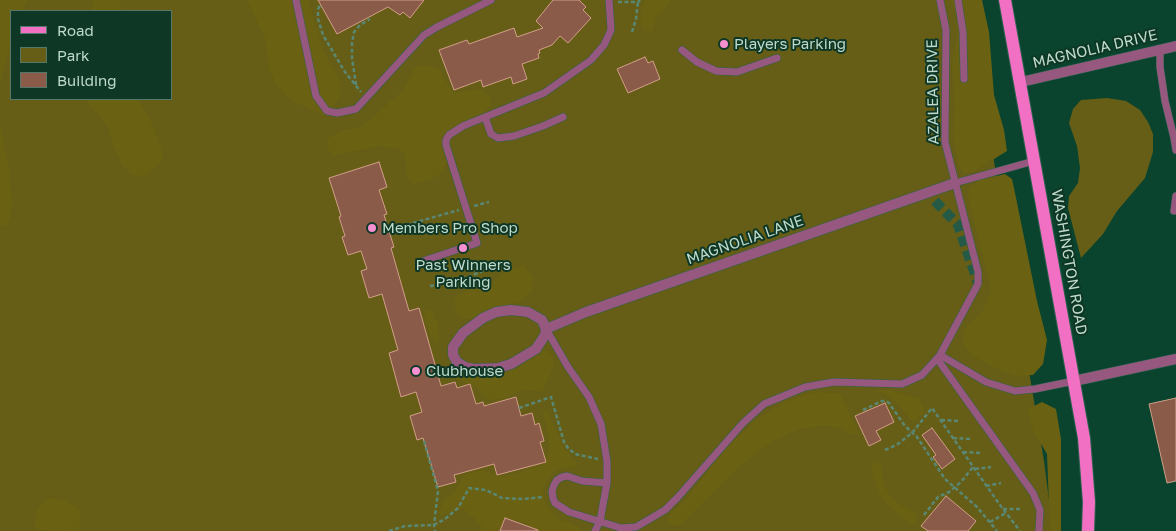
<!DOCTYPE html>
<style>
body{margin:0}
#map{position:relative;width:1176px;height:531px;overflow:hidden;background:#0a442e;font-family:"Golos Text",sans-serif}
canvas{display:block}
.legend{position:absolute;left:10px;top:10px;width:162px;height:90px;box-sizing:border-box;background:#0e3726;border:1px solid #557868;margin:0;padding:6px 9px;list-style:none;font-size:15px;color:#bfdacb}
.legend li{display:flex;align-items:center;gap:10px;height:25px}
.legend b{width:25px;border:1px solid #557868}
</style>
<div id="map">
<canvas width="1176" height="531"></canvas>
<ul class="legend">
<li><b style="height:6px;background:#f170c4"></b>Road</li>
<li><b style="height:14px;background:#665e16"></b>Park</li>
<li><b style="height:14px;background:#8a5b48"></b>Building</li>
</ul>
</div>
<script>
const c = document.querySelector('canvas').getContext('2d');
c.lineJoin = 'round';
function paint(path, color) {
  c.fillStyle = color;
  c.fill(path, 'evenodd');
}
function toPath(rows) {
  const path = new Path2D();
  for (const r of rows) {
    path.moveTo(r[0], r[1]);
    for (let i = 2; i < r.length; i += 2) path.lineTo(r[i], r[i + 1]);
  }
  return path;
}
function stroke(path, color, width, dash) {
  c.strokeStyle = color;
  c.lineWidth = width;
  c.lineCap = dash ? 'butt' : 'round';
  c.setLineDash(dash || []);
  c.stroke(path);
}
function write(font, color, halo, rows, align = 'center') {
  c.font = font + ' "Golos Text",sans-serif';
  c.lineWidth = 4;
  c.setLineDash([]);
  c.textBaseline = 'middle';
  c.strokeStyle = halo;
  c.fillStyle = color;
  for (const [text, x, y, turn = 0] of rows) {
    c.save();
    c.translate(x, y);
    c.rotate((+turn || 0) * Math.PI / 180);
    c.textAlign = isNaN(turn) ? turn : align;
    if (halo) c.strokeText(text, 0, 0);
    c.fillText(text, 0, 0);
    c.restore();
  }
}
const green = toPath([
 [0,0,967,0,1044,461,1053,531,0,531],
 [11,11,171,11,171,99,11,99],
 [1107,98,1126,101,1140,110,1148,122,1153,134,1153,152,1145,178,1117,211,1103,234,1081,258,1068,208,1069,196,1078,183,1080,168,1077,146,1069,123,1073,109,1081,100]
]);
const forest = toPath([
 [0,0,28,0,23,11,11,11,11,41,0,86],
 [94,0,120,0,121,11,91,11],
 [247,0,308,0,324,52,341,81,339,100,323,115,290,100,276,84,268,66,266,40],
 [645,0,671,0,655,20,652,32,643,30,640,17],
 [950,0,982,0,989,32,994,95,1004,130,1007,151,973,172,964,173,958,166,953,134,955,110,952,62,957,36,957,16],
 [424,65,438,68,453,93,479,89,490,96,491,103,486,112,451,130,443,144,446,163,444,172,431,179,413,184,407,178,405,155,399,149,379,146,333,156,328,149,327,139,340,131,363,126,404,89,415,68],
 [88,99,138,99,150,119,162,150,163,158,152,171,145,175,139,176,130,173,122,165,113,146,109,130,100,117,89,105],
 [0,123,9,170,12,205,10,218,6,225,0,226],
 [1005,174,1012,179,1014,188,1037,301,1047,340,1043,364,1033,375,1016,376,1000,370,971,355,963,342,963,331,983,310,991,290,968,196,969,187,980,180],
 [524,265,533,278,532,292,520,302,504,307,490,308,476,317,466,320,458,316,454,304,456,296,473,288,492,283,509,269],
 [426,308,432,310,438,324,439,342,435,341,430,336,424,313],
 [546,350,552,355,554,364,542,392,529,390,519,391,503,399,489,400,475,386,450,377,446,372,453,368,469,374,495,374,514,370],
 [876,390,890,390,919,398,925,411,918,419,912,422,898,404,886,395],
 [813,392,840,393,859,434,852,435,844,429,825,425,800,429,773,441,747,460,679,526,667,523,670,513,684,502,727,447,758,419,784,402],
 [1042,402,1056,409,1061,439,1061,531,1050,531,1047,454,1033,430,1028,409],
 [542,408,548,412,565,450,576,460,575,467,563,468,552,472,543,490,545,503,557,518,574,524,583,531,530,531,529,524,513,519,503,531,481,531,482,527,473,517,462,508,440,516,439,512,445,498,456,492,463,475,482,470,503,477,544,465,549,452,549,438],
 [877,461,881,466,884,485,889,494,897,503,916,513,916,521,913,524,908,523,898,513,889,506,878,493,871,469,873,464],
 [52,498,66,500,77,507,80,511,81,518,78,531,37,530,34,522,37,508,44,501]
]);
const building = toPath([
 [318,0,424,0,410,18,403,12,400,15,388,7,337,34,318,0],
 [553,0,579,0,586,7,583,10,591,18,568,43,560,36,552,45,539,50,540,53,538,54,539,58,522,64,527,79,513,84,511,77,483,87,481,80,454,90,439,50,467,40,469,44,514,28,517,37,543,28,536,21,553,0],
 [645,57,648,63,653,61,660,79,628,93,617,69,645,57],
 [379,162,387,187,379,190,387,214,384,215,394,247,391,248,409,311,419,308,441,386,455,382,457,388,470,384,476,404,483,402,484,406,516,397,521,416,532,413,535,425,539,423,544,441,540,442,546,462,497,475,494,464,454,475,456,482,438,487,423,438,417,440,410,416,422,412,416,392,401,397,389,353,398,350,382,294,369,298,361,271,367,269,361,251,348,255,342,237,345,236,339,217,341,216,329,178,379,162],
 [1176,398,1176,481,1167,483,1149,404,1176,398],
 [885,403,894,422,876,431,881,440,869,446,855,416,885,403],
 [932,428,955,459,942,469,933,457,936,455,922,435,932,428],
 [946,496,976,521,968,531,928,531,921,526,946,496],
 [505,518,538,530,538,531,500,531,505,518]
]);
const minorTunnel = toPath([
 [935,201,958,225,978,283]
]);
const path = toPath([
 [618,2,638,2,640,0],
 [320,6,318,9,318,19,323,35,345,72,361,92],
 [632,32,636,19,638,2],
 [356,85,352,58,352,43,354,32,360,25,370,19],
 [474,206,489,202],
 [388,230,459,210],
 [430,286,450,283,481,272,483,269,481,260],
 [519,408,551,397,564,442,568,448,575,454,598,459],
 [863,410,882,401,886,401,889,403,905,426,917,437,945,479,977,507,997,531],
 [941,420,959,421],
 [953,438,971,439],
 [424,441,438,491,434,525,435,531],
 [885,450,898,444,912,433,932,408,1000,505,1020,531],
 [963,452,982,453],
 [975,469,991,467],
 [986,486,1001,483],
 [1003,509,1020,509],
 [924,515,938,497,949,492,961,482,973,467],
 [990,522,1006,513],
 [389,531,405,526,434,525,445,519,458,508,469,488,486,490,502,498,522,499,544,497]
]);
const service = toPath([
 [296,0,316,96,327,111,337,113,356,109,424,35,437,27,491,0],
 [940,0,946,30,945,142,978,272,978,284,940,355,986,382,1015,391,1035,389,1074,381],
 [958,0,963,32,964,79],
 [682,50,697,62,716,71,737,72,777,58],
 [1160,50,1160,67,1165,101,1174,138,1176,150],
 [485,117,491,134,498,138,514,136,543,126,563,117],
 [955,183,1034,161],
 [1174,211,1176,196],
 [423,261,477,243,446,145,446,140,449,135,463,126,544,93,591,60,604,45,611,30,609,0],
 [546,329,568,367,589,397,601,424,607,461,607,483,600,521,595,531],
 [938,360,1033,493,1040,510,1039,531],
 [607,483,582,481,567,476,562,477,557,480,554,485,552,491,553,498,555,503,569,512,621,528,636,527,665,510,678,497,743,423,764,404,805,387,834,382,902,384,922,375,940,355]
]);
const minor = toPath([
 [1021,82,1176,46],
 [511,310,528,312,542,320,546,329,545,335,536,349,511,364,498,368,474,369,465,367,457,362,453,355,453,347,463,333,483,318,496,312,511,310],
 [546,329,586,312,955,183]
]);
const tertiary = toPath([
 [1074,381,1176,359]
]);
const primary = toPath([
 [1005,0,1084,438,1089,502,1088,531]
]);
const markers = [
 [724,44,5,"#f690d0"],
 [372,228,5,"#f690d0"],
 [463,248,5,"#f690d0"],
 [416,371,5,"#f690d0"]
];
const poiNames = [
 ["Players Parking",734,44],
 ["Members Pro Shop",382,228],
 ["Past Winners",463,265,"center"],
 ["Parking",463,282,"center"],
 ["Clubhouse",426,371]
];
const streetNames = [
 ["MAGNOLIA DRIVE",1095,49,-13],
 ["AZALEA DRIVE",933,92,-91],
 ["MAGNOLIA LANE",745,240,-19],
 ["WASHINGTON ROAD",1069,262,80]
];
paint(green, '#665e16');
paint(forest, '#6a6113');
paint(building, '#8a5b48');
stroke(building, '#d29e89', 1);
stroke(minorTunnel, '#255a46', 10, [10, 5]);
stroke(service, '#2e624d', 8);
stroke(minor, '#2e624d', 11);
stroke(tertiary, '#2e624d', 11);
stroke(primary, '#2e624d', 14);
stroke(path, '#5a8774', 2.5, [4, 2.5]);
stroke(service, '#97587f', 7);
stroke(minor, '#97587f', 10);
stroke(tertiary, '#97587f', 10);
stroke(primary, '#f170c4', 12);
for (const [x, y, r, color] of markers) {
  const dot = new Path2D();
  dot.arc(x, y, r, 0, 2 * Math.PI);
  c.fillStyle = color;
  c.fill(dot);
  stroke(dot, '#0e3726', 2);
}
write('15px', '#bfdacb', '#0e3726', poiNames, 'left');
write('15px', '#bfdacb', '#0e3726', streetNames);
</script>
